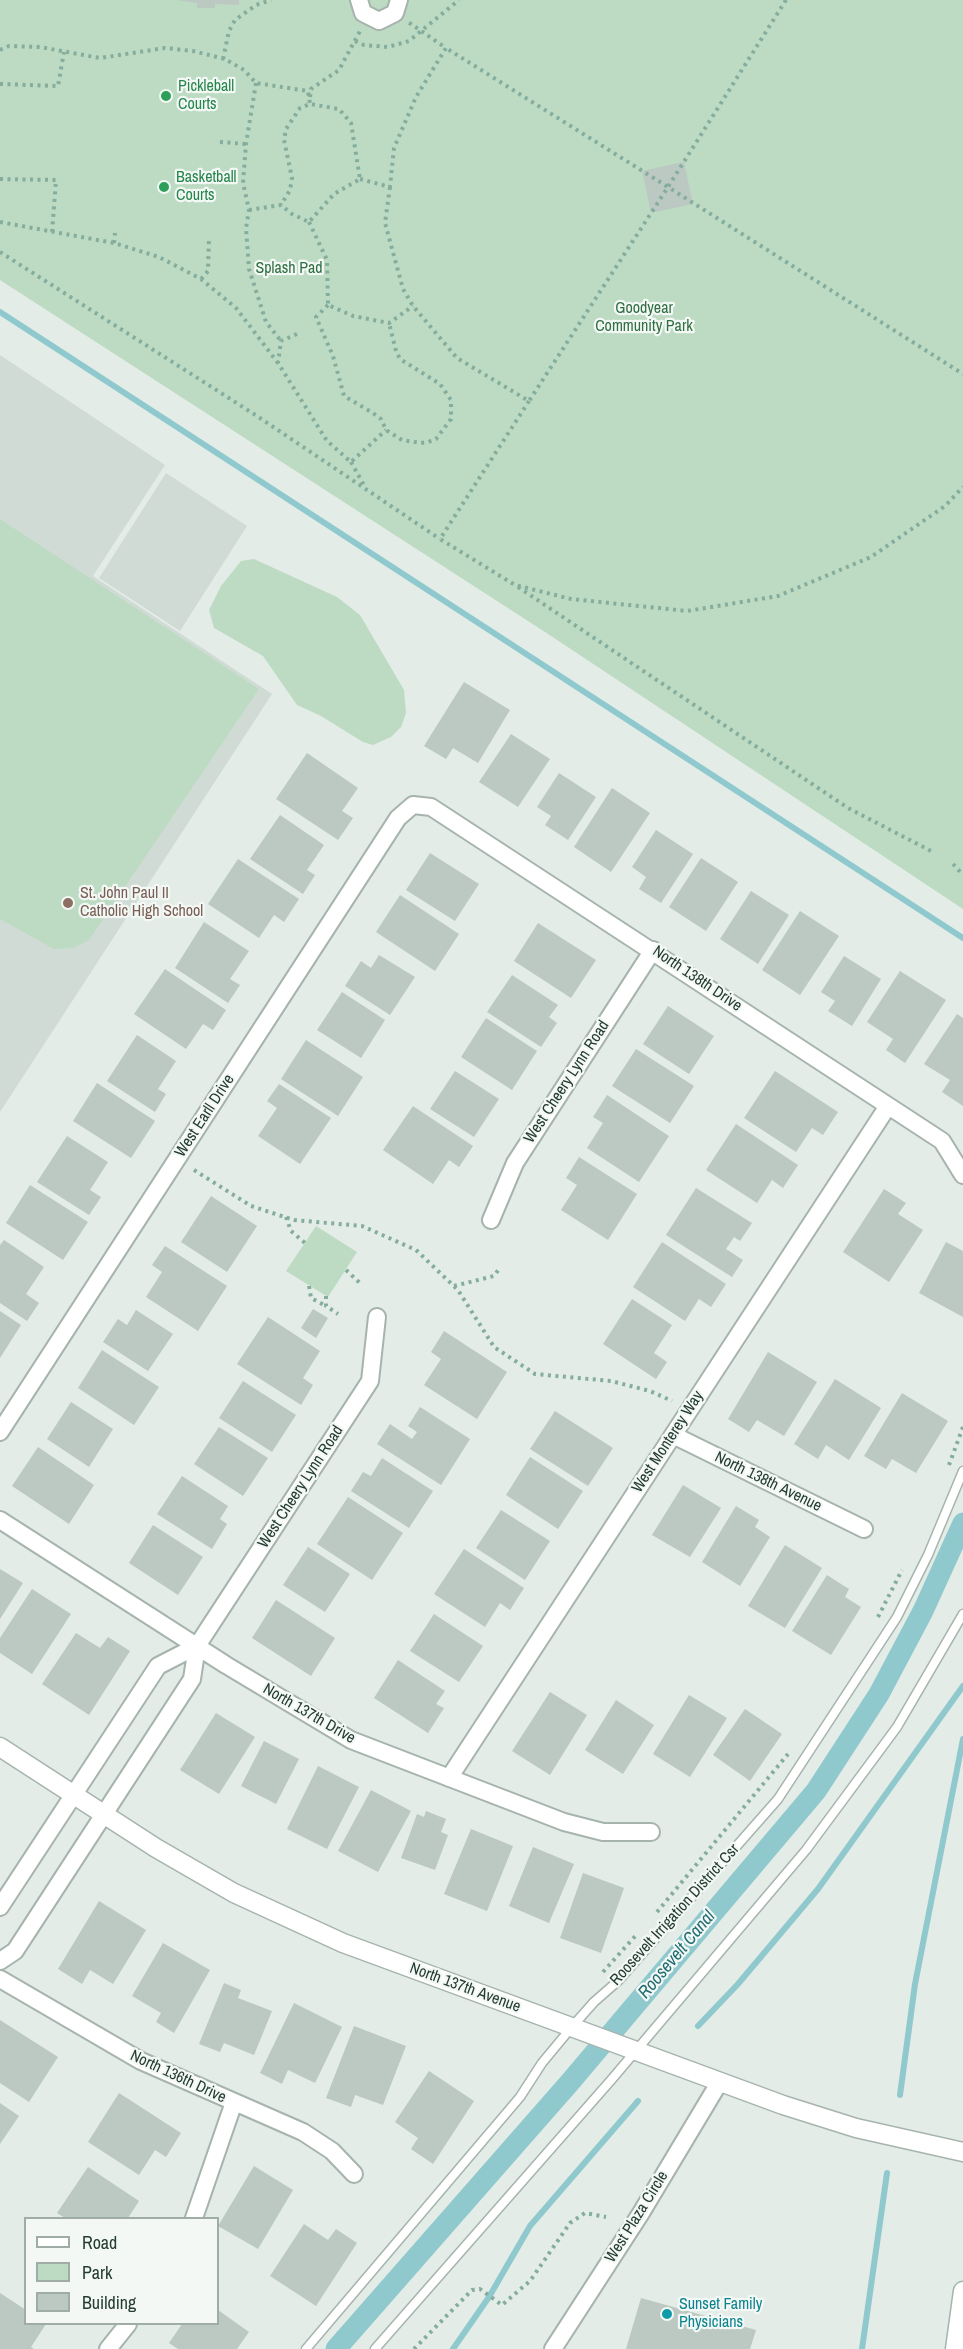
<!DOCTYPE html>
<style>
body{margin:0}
#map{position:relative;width:963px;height:2349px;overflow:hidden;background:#e3ece7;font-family:"Archivo Narrow",sans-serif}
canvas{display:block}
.legend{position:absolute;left:24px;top:2217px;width:195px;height:108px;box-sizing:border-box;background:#f3f8f5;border:2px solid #a0ada7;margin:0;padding:8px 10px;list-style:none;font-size:18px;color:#243c33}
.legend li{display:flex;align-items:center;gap:12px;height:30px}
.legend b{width:30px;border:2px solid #a0ada7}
</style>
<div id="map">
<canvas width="963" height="2349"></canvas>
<ul class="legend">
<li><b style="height:8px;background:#fff"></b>Road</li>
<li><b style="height:16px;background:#bddbc3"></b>Park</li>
<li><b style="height:16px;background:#bbc9c2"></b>Building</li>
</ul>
</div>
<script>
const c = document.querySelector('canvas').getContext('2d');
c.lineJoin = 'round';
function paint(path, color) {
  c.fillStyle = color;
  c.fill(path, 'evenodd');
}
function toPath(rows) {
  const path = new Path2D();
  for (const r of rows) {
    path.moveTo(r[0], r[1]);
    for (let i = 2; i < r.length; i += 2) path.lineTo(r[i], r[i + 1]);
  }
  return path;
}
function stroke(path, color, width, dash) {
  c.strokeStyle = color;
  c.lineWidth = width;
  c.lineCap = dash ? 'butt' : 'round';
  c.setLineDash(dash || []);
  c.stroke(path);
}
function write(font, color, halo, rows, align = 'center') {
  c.font = font + ' "Archivo Narrow",sans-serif';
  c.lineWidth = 4.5;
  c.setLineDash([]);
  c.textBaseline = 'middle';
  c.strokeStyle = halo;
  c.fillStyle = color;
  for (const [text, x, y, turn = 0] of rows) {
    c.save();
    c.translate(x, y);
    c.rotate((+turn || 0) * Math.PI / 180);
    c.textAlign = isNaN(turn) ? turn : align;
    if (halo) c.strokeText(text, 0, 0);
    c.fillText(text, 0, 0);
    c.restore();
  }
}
const built = toPath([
 [0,355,165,465,93,576,272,694,0,1112],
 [166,473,247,526,180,631,99,578]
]);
const green = toPath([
 [0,0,963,0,963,909,545,632,0,280],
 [0,519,259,689,89,940,73,948,54,949,0,919],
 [254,559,337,597,360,615,404,690,406,713,401,727,391,737,373,745,363,742,321,716,297,705,263,656,214,628,209,610,221,586,241,561],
 [316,1226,357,1252,328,1297,286,1271]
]);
const stream = toPath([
 [0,312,963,938],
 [698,2026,738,1984,818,1889,963,1686],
 [900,2095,915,1984,963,1739],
 [453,2349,489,2297,530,2226,638,2101],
 [862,2349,887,2173]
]);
const canal = toPath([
 [336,2349,571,2081,816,1791,879,1694,923,1611,963,1523]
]);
const building = toPath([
 [176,0,239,0,239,5,215,4,215,8,197,8,197,3],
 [684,162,693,204,651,213,642,171],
 [464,682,510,710,478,763,453,748,446,759,424,746],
 [511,734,550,759,518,807,479,782],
 [307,753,358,788,342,811,353,818,338,840,276,799],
 [559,773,596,797,568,840,545,825,551,816,537,807],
 [612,788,650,813,611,872,574,847],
 [280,815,324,845,307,870,315,875,303,894,250,859],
 [656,830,693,854,661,903,639,889,646,877,632,867],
 [430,853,479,884,455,921,406,890],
 [701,858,738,882,706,931,669,907],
 [238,859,299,899,284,922,274,915,259,938,208,904],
 [751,891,789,915,758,964,720,939],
 [400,895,459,934,435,971,376,932],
 [800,911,839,936,800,995,762,970],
 [204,922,249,951,230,979,240,985,228,1003,175,968],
 [538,923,596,960,571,998,514,961],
 [379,955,415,977,390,1015,345,986,361,961,371,968],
 [844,956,881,979,852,1026,828,1011,835,1001,821,992],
 [165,969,226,1010,213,1030,203,1024,186,1049,134,1014],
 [900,971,946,1000,905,1063,886,1050,893,1039,867,1022],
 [512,975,558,1005,549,1017,557,1023,541,1047,487,1012],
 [342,992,385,1020,361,1058,317,1030],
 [668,1006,714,1036,689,1074,643,1044],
 [957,1014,963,1018,963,1106,942,1092,950,1080,924,1064],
 [486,1018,537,1051,512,1090,461,1057],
 [137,1035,176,1061,158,1089,166,1094,155,1112,107,1081],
 [306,1040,363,1077,338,1116,281,1079],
 [636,1049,694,1086,670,1123,612,1086],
 [455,1071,499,1099,474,1137,430,1109],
 [775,1071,838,1112,823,1135,812,1128,796,1152,744,1118],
 [97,1083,155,1121,131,1158,73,1121],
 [279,1084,331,1118,300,1164,258,1136,277,1108,267,1101],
 [607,1095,669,1136,639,1182,587,1148,603,1123,593,1117],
 [413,1106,473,1146,459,1167,449,1160,433,1184,383,1150],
 [736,1124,798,1165,783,1188,772,1180,757,1203,706,1170],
 [67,1136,108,1162,90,1190,101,1197,89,1215,37,1182],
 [579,1157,637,1194,608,1240,561,1210,577,1185,566,1178],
 [30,1185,88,1222,63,1260,6,1223],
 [696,1188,752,1223,740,1241,734,1237,726,1249,743,1260,732,1277,666,1235],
 [884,1189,906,1203,898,1214,923,1230,889,1282,843,1252],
 [211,1196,257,1226,227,1272,181,1242],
 [4,1240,44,1267,26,1294,39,1303,27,1321,0,1303,0,1245],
 [662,1242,726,1284,711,1307,699,1299,685,1321,633,1287],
 [946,1242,963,1251,963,1317,919,1293],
 [165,1246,227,1286,198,1331,146,1297,162,1272,152,1265],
 [632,1299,672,1325,654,1353,667,1362,656,1379,603,1344],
 [313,1309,328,1318,316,1338,301,1328],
 [136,1310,173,1334,148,1371,103,1342,118,1319,127,1325],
 [0,1311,21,1325,0,1358],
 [268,1317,320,1351,303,1378,313,1385,301,1405,237,1364],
 [444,1331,507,1372,477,1419,424,1385,441,1359,431,1352],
 [102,1350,159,1387,134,1425,78,1388],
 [768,1352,817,1382,784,1436,757,1420,749,1432,728,1419],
 [835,1379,881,1408,849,1460,826,1445,818,1459,794,1444],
 [243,1381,296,1415,272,1452,219,1418],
 [902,1393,948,1421,916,1473,892,1459,886,1469,864,1456],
 [71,1402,113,1429,89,1467,47,1439],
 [420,1407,470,1439,441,1485,377,1444,390,1424,412,1439,417,1432,408,1426],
 [555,1411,613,1448,588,1486,530,1449],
 [219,1427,268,1458,243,1496,194,1464],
 [38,1447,94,1485,69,1524,12,1486],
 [530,1457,583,1491,558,1529,506,1495],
 [382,1458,433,1491,409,1528,351,1491,363,1472,371,1476],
 [182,1476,228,1506,220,1519,227,1524,212,1549,157,1514],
 [683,1485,721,1508,690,1557,652,1535],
 [348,1497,403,1533,372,1580,317,1544],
 [736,1506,759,1520,755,1527,770,1537,740,1586,702,1562],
 [501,1510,550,1541,525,1580,476,1548],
 [153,1525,203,1557,178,1595,129,1563],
 [785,1545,822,1568,785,1628,748,1606],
 [308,1547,350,1574,325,1612,283,1585],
 [464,1549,524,1588,510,1610,500,1603,485,1627,434,1594],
 [0,1569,23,1583,0,1619],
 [827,1575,849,1589,845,1597,861,1607,831,1655,792,1631],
 [32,1589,71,1614,32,1674,0,1653,0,1638],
 [276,1600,335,1638,311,1676,252,1638],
 [434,1614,483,1646,459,1682,410,1651],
 [76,1633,100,1648,108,1637,130,1651,89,1715,42,1684],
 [398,1660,445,1691,436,1704,444,1708,428,1733,374,1698],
 [550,1692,587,1715,550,1775,512,1751],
 [689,1695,727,1718,690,1777,653,1754],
 [616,1700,654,1725,623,1774,585,1750],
 [745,1709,782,1734,750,1781,713,1755],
 [216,1713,255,1737,219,1794,180,1770],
 [264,1741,299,1759,276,1804,241,1786],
 [318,1766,359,1787,327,1849,287,1829],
 [371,1790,411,1811,378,1872,338,1851],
 [426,1811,446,1819,441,1832,448,1835,435,1870,401,1858,417,1814,424,1817],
 [471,1829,513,1846,487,1911,444,1894],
 [533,1847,574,1864,549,1923,509,1906],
 [583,1873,624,1888,601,1953,560,1938],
 [99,1901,146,1930,113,1984,90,1970,82,1984,58,1969],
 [163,1943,210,1970,174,2033,156,2022,161,2013,132,1996],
 [224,1983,241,1990,238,1998,272,2011,254,2055,224,2043,220,2052,199,2044],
 [294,2003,342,2027,315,2083,288,2070,282,2084,260,2073],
 [0,2020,58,2057,29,2102,0,2083],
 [354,2026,406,2046,383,2105,355,2095,351,2107,326,2098],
 [429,2071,474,2101,433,2164,411,2149,418,2138,395,2122],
 [119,2093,181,2133,166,2157,155,2150,139,2175,88,2142],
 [0,2103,19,2116,0,2144],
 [254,2166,293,2190,258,2249,218,2226],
 [88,2167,139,2201,128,2218,65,2218,57,2213],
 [304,2224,328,2240,336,2229,357,2243,316,2306,270,2276],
 [0,2293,26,2310,26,2324,46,2324,31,2347,34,2349,0,2349],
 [641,2298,756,2330,750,2349,626,2349],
 [218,2310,249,2332,237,2349,178,2349,169,2343,182,2324,218,2324]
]);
const path = toPath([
 [786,0,668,187,963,374],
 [355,41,364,45,388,47,409,41,459,0],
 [0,50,9,46,40,47,100,58,165,48,193,51,225,59,244,70,256,83,308,91,310,104],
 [223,59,229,31,235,20,256,5,271,0],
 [256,83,246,144,243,183,249,210,246,228,249,269,266,322,281,341],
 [0,84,58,86,64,52],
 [310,97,311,89,339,70,360,31],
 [220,142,246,144],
 [0,179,56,180,52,233],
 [360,179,390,187,394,148,416,97,446,48,408,22],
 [390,187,385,223,403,289,413,306,457,358,529,401,668,187,446,48],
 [249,210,281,205,292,214,309,222,334,194,360,179,351,123,339,109,310,104,300,108,286,129,284,140,292,178,290,190,281,205],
 [0,222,114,243,159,257,201,279,236,308,278,363],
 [309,222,327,260,328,305,353,316,389,323,413,306],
 [114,243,115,233],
 [0,252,257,416,440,539],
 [201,279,208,271,209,237],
 [328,305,316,317,333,356,344,396,373,413,381,419,386,430,402,440,421,443,428,442,436,439,451,419,451,400,440,384,400,359,396,351,389,323],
 [297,334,281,341,278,363,327,441,351,462,386,430],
 [529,401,440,539,515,585,571,599,687,611,778,596,871,557,945,506,963,487],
 [351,462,365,487],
 [518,587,848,808,933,852],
 [953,864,963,875],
 [194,1170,251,1206,294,1220,362,1226,416,1250,458,1290,494,1347,535,1374,611,1381,650,1391,672,1401],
 [286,1217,291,1231,305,1243],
 [346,1270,361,1284],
 [309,1286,311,1298,326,1306],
 [454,1286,494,1276,499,1269],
 [326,1296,326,1306,338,1314],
 [949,1465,963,1427],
 [878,1617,902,1570],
 [657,1912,788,1754],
 [603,1972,638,1933],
 [414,2349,472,2290,480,2289,502,2305,530,2281,570,2223,585,2213,606,2217]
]);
const service = toPath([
 [306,2349,520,2097,542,2063,571,2028,594,2002,618,1981,778,1799,897,1617,928,1555,963,1471],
 [375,2349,612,2079,806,1850,897,1727,963,1614]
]);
const minor = toPath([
 [359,0,363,13,379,21,395,13,399,0],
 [491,1220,515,1163,653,950],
 [0,1432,398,818,413,805,431,807,942,1141,963,1175],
 [673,1435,864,1529],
 [0,1520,226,1665,351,1740,564,1822,603,1832,651,1832],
 [449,1778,888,1106],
 [0,1907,158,1666,197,1646],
 [0,1961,15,1951,192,1679,197,1646,370,1381,377,1317],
 [0,1979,141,2061,303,2132,332,2151,354,2174],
 [194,2218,234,2102],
 [108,2349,128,2324],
 [553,2349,641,2213,719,2083]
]);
const tertiary = toPath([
 [0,1747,156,1848,234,1893,343,1943,783,2105,856,2128,963,2152]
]);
const secondary = toPath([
 [955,2349,963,2291]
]);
const markers = [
 [166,96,6,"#2e9e5b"],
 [164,187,6,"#2e9e5b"],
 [68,903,6,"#8d6e63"],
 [667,2314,6,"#0f9aa8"]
];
const leisureNames = [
 ["Pickleball",178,87],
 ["Courts",178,105],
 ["Basketball",176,178],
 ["Courts",176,196]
];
const parkNames = [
 ["Splash Pad",289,269],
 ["Goodyear",644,309],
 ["Community Park",644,327]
];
const educationNames = [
 ["St. John Paul II",80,894],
 ["Catholic High School",80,912]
];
const streetNames = [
 ["North 138th Drive",697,979,34],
 ["West Cheery Lynn Road",567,1082,-57],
 ["West Earll Drive",205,1116,-57],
 ["West Monterey Way",668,1442,-57],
 ["North 138th Avenue",768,1482,26],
 ["West Cheery Lynn Road",301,1487,-57],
 ["North 137th Drive",309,1714,30],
 ["Roosevelt Irrigation District Csr",675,1915,-48],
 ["North 137th Avenue",465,1988,20],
 ["North 136th Drive",178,2077,25],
 ["West Plaza Circle",637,2217,-58]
];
const cultureNames = [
 ["Sunset Family",679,2305],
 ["Physicians",679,2323]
];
const waterNames = [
 ["Roosevelt Canal",677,1955,-50]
];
paint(built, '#d1dbd6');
paint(green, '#bddbc3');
stroke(stream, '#8fc9cd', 6);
stroke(canal, '#8fc9cd', 21);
paint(building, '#bbc9c2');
stroke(service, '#a6b4ad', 11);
stroke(minor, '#a6b4ad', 20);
stroke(tertiary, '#a6b4ad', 21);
stroke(secondary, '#a2b6ad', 21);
stroke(path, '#85ad9d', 4, [3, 4.5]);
stroke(service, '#fff', 8);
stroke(minor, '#fff', 16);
stroke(tertiary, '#fff', 18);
stroke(secondary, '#fff', 18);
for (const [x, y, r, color] of markers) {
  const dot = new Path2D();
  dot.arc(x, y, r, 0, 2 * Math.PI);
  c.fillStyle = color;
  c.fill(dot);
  stroke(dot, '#f3f8f5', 2);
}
write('16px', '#27864d', '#f3f8f5', leisureNames, 'left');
write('16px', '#316f43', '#f3f8f5', parkNames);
write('16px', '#785e54', '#f3f8f5', educationNames, 'left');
write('16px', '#243c33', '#f3f8f5', streetNames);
write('16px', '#0d838f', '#f3f8f5', cultureNames, 'left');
write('italic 18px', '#226d73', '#f3f8f5', waterNames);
</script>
